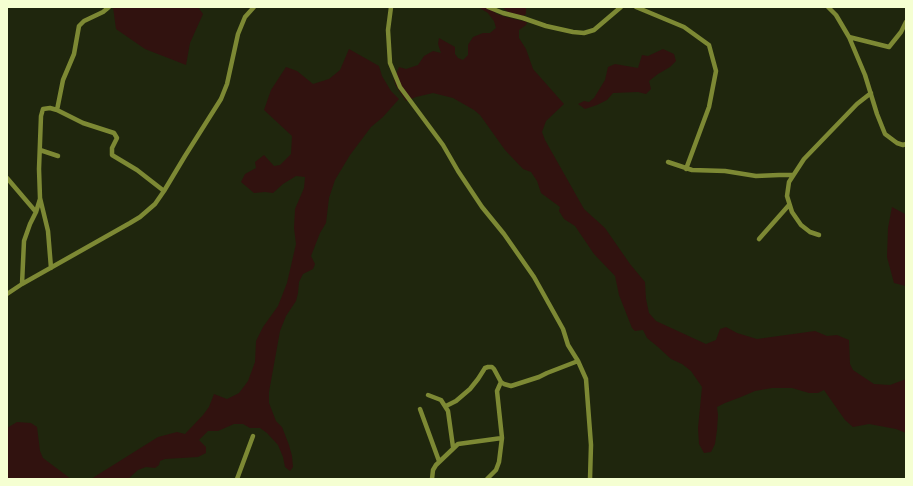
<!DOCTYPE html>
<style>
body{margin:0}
#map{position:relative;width:913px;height:486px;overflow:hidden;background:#1f260d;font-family:"Asap Condensed",sans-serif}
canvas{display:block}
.frame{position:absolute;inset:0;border:8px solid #f5ffd2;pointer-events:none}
</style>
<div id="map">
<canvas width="913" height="486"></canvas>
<div class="frame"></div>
</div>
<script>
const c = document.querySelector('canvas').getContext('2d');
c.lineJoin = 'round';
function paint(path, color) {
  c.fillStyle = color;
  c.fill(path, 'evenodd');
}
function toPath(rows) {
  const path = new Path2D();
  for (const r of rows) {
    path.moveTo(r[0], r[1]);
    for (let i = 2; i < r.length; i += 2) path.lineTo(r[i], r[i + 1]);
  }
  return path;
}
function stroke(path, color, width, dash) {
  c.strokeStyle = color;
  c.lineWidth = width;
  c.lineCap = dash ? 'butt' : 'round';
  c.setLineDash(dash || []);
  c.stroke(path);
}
const green = toPath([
 [113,7,198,7,203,14,190,43,186,65,145,49,116,29],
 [478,7,488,7,497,14,506,17,527,22,526,25,519,30,519,38,526,49,533,69,564,104,546,121,542,132,545,140,584,209,605,228,630,264,645,282,646,299,649,313,656,321,706,344,716,340,720,329,726,327,737,333,757,339,815,331,827,336,837,335,849,340,850,364,853,370,874,384,890,385,906,379,906,433,896,429,869,424,853,427,845,420,824,390,818,393,809,393,792,388,772,388,755,391,741,397,725,403,717,407,718,415,717,430,715,444,711,452,704,453,699,444,698,428,702,387,691,371,682,364,671,359,658,347,647,338,643,330,635,331,632,328,619,295,615,276,594,254,575,226,564,219,559,211,560,207,541,193,537,181,531,172,523,169,505,150,480,115,474,110,453,98,433,93,416,97,406,101,396,86,394,80,399,67,406,69,418,65,424,56,433,51,441,53,438,44,439,38,455,47,455,54,458,58,463,60,468,55,468,45,473,37,483,33,490,33,496,28,494,21,488,13],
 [502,7,526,7,526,14,523,16,508,12],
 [349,49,379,66,382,76,391,91,399,99,383,117,371,127,350,155,335,180,329,198,326,223,320,233,311,256,315,264,313,269,303,274,299,282,298,293,296,301,286,316,280,331,269,392,269,403,276,421,282,427,289,445,292,456,293,467,290,471,285,467,283,457,278,445,267,433,260,428,250,428,243,424,234,424,218,431,208,431,199,440,206,447,206,453,198,457,165,459,160,461,159,465,155,468,146,467,138,470,128,479,91,479,158,437,177,432,185,434,203,415,209,407,214,394,227,399,239,393,248,381,255,362,256,341,263,327,278,306,287,283,296,244,294,228,295,209,304,188,305,177,296,176,283,184,273,193,265,192,254,193,241,182,245,174,256,168,255,162,264,155,274,166,280,165,291,154,292,136,264,110,271,90,286,67,297,71,313,84,329,79,340,70],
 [663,49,674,54,676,61,670,67,658,74,649,81,651,89,646,94,638,92,613,93,607,100,597,105,585,109,578,104,584,101,589,102,594,98,605,80,608,67,615,64,638,68,642,55,648,56],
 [892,207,905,214,906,286,894,283,887,257,888,228],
 [17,422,31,423,37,427,40,451,43,458,71,479,7,479,7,428]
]);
const street = toPath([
 [391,7,388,30,390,63,400,87,443,145,458,171,482,207,504,234,534,277,563,329,568,345,578,361,586,379,591,445,590,479],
 [488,7,503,13,523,18,546,26,573,32,584,33,594,30,621,7],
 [636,7,684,27,709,45,716,71,709,107,686,169],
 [828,7,836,15,849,37,865,75,877,114,885,134,897,143,903,145,906,144],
 [849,37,889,47,901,32,906,22],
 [57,110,63,80,74,54,79,26,84,21,103,12,109,7],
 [40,150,58,156],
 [668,162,692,170,725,171,756,176,779,175,793,175],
 [7,178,36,212],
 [819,235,810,232,801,225,792,212,787,196,789,182,804,159,857,104,871,93],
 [759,239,789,205],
 [51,268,48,231,40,198,39,169,41,116,43,109,50,108,57,110,83,123,114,133,117,138,112,148,112,155,137,170,164,191],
 [22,284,24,241,30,224,36,212,40,199],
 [7,294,22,284,130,223,140,217,155,204,164,191,185,156,221,99,227,84,238,34,245,17,254,7],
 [428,395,441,400,448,411,453,447],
 [446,406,456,401,470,389,478,379,485,368,488,367,492,367,494,369,501,382,504,384,511,386,539,377,547,373,578,361],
 [420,409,439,461],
 [237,479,253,436],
 [432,479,433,470,436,465,458,444,502,438],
 [487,479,496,470,499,462,502,438,497,391,501,382]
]);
paint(green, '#31120f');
stroke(street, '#7d8934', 4.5);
</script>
